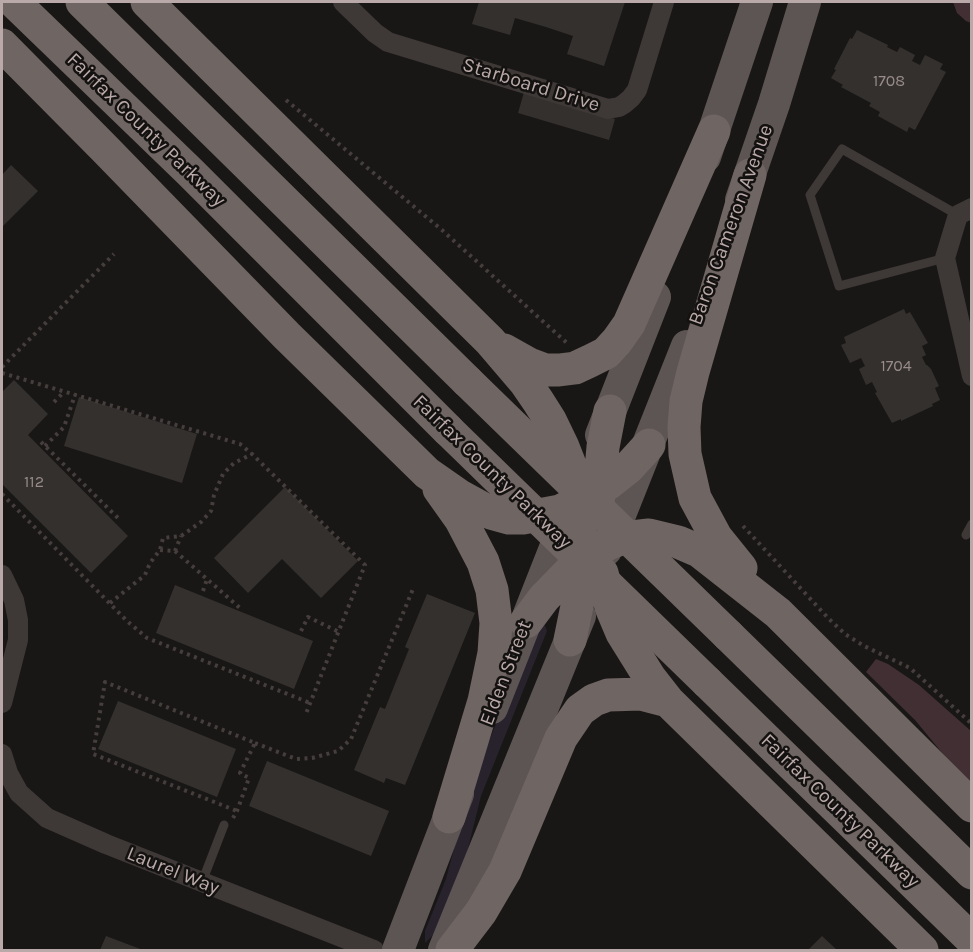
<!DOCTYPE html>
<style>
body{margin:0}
#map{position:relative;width:973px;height:952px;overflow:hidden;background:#191716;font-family:Karla,sans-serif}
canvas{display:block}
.frame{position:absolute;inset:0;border:3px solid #b9a9a8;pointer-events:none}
</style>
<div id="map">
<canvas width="973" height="952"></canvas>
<div class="frame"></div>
</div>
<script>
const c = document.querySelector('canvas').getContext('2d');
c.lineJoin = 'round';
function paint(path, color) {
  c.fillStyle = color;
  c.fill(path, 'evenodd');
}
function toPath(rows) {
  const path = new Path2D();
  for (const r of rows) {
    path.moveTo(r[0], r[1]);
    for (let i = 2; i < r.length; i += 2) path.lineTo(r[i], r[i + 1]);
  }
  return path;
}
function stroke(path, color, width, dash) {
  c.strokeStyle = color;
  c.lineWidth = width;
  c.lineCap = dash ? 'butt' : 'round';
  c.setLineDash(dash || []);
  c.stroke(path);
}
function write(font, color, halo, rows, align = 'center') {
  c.font = font + ' Karla,sans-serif';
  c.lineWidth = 5;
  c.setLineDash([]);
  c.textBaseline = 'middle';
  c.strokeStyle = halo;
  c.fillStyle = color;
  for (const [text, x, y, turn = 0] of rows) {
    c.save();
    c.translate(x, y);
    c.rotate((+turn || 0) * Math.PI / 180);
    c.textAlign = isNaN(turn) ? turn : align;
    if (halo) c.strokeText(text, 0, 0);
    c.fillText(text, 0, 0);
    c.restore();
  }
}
const green = toPath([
 [544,623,547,631,481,796,464,865,434,934,425,943,425,931,446,879,469,792,535,625]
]);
const water = toPath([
 [953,2,971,2,971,23,966,21,957,13],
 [876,659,888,664,919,685,971,731,971,788,915,720,866,672]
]);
const building = toPath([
 [479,2,625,2,604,66,567,54,573,36,546,27,515,18,510,35,472,24],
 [857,30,888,45,887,47,897,52,900,47,915,55,912,61,920,65,925,55,943,64,940,69,946,72,915,130,909,127,907,132,878,116,880,112,869,106,871,103,841,87,843,85,831,78,836,70,834,69,850,38,852,39],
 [524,92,615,119,609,140,518,113],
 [11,165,38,191,2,227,2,175],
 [904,309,906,314,910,312,928,343,922,346,926,355,922,357,926,365,927,365,931,369,939,386,935,388,940,400,932,404,933,406,901,421,901,419,892,423,875,393,877,392,872,382,866,385,859,369,865,366,861,358,850,363,841,345,846,343,844,337],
 [14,380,48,414,28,435,128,536,91,573,2,484,2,392],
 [79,397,197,434,182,483,64,446],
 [285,487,358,561,321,598,282,559,248,593,214,558],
 [175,585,313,641,294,689,156,633],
 [427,594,475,613,405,785,386,778,384,783,354,770,380,707,385,709,409,649,405,647],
 [118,701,236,749,217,797,98,749],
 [267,761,389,811,371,856,249,806],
 [106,936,143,950,100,950],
 [822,936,837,950,808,950]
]);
const path = toPath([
 [286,100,442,230,568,344],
 [2,367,114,254],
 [2,373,240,444,252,454,365,565,305,716],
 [54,402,64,392],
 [41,442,121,521],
 [45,446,64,427,75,395],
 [2,494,127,621,147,638,310,703],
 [743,526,829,619,845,634,864,646,910,668,972,724],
 [160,550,175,551,181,536],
 [175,551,240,608],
 [203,591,207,579],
 [110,603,145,575,150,563,160,550,163,538,181,536,201,522,211,511,214,495,223,474,234,463,252,454],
 [301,631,308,617,339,632],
 [255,743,296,759,312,758,338,751,351,739,413,589],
 [233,818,237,811,249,778,240,773,255,743,105,682,93,754,237,811]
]);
const lane = toPath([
 [945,258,839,286,810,195,842,149,958,215],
 [966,535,972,524],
 [202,882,224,825]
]);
const street = toPath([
 [343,2,375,33,388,42,608,109,619,107,624,104,631,98,637,90,664,2],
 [972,208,958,215,945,258,972,376],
 [2,575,14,600,18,620,18,640,2,703],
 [2,754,8,773,19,793,47,818,106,844,374,950]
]);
const primary = toPath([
 [705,157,757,2],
 [741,200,774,104,805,2],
 [601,435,655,297],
 [606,550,687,346],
 [492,708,568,515],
 [398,950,458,794],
 [444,950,580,616]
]);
const highway = toPath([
 [14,2,190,172,448,430],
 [82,2,467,381],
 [147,2,490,341,525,382,538,401,550,420,563,447,574,475,580,501,581,572,578,601,570,640],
 [2,45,104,148,287,336,427,473,460,496,491,513,509,518,523,518,560,511,588,497,609,483,628,468,649,445],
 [504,350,529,364,545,370,559,370,575,368,590,361,606,353,617,341,629,324,714,131],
 [439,489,461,520,483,562,492,590,496,623,494,653,484,701,449,817],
 [598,504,603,447,610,411],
 [741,568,716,537,695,498,685,454,684,427,686,401,693,372,750,175],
 [602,573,611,607,622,633,650,678,668,701,922,950],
 [526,622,544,598,581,560,608,544,623,538,649,535,678,542,699,551,778,613,972,806],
 [728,635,972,873],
 [707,682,972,940],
 [452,950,481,912,505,871,561,738,580,710,594,700,608,695,641,694,668,701]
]);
const highwayBridge = toPath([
 [467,381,728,635],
 [448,430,707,682]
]);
const numberNames = [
 ["1708",889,81],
 ["1704",896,366],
 ["112",34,482]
];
const streetNames = [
 ["Starboard Drive",531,85,17],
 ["Fairfax County Parkway",146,130,44],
 ["Baron Cameron Avenue",731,225,-70],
 ["Fairfax County Parkway",492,472,44],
 ["Elden Street",506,673,-69],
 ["Fairfax County Parkway",840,811,44],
 ["Laurel Way",173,871,22]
];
paint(green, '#27222c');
paint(water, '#422f33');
paint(building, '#33302e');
stroke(path, '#453e3d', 4, [3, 4.5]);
stroke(lane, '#3e3937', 9);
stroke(street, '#3e3937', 20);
stroke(primary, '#5d5553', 32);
stroke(highway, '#6f6563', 33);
stroke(highwayBridge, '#6f6563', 33);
write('16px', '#988b8a', null, numberNames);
write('20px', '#b9a9a8', '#141211', streetNames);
</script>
